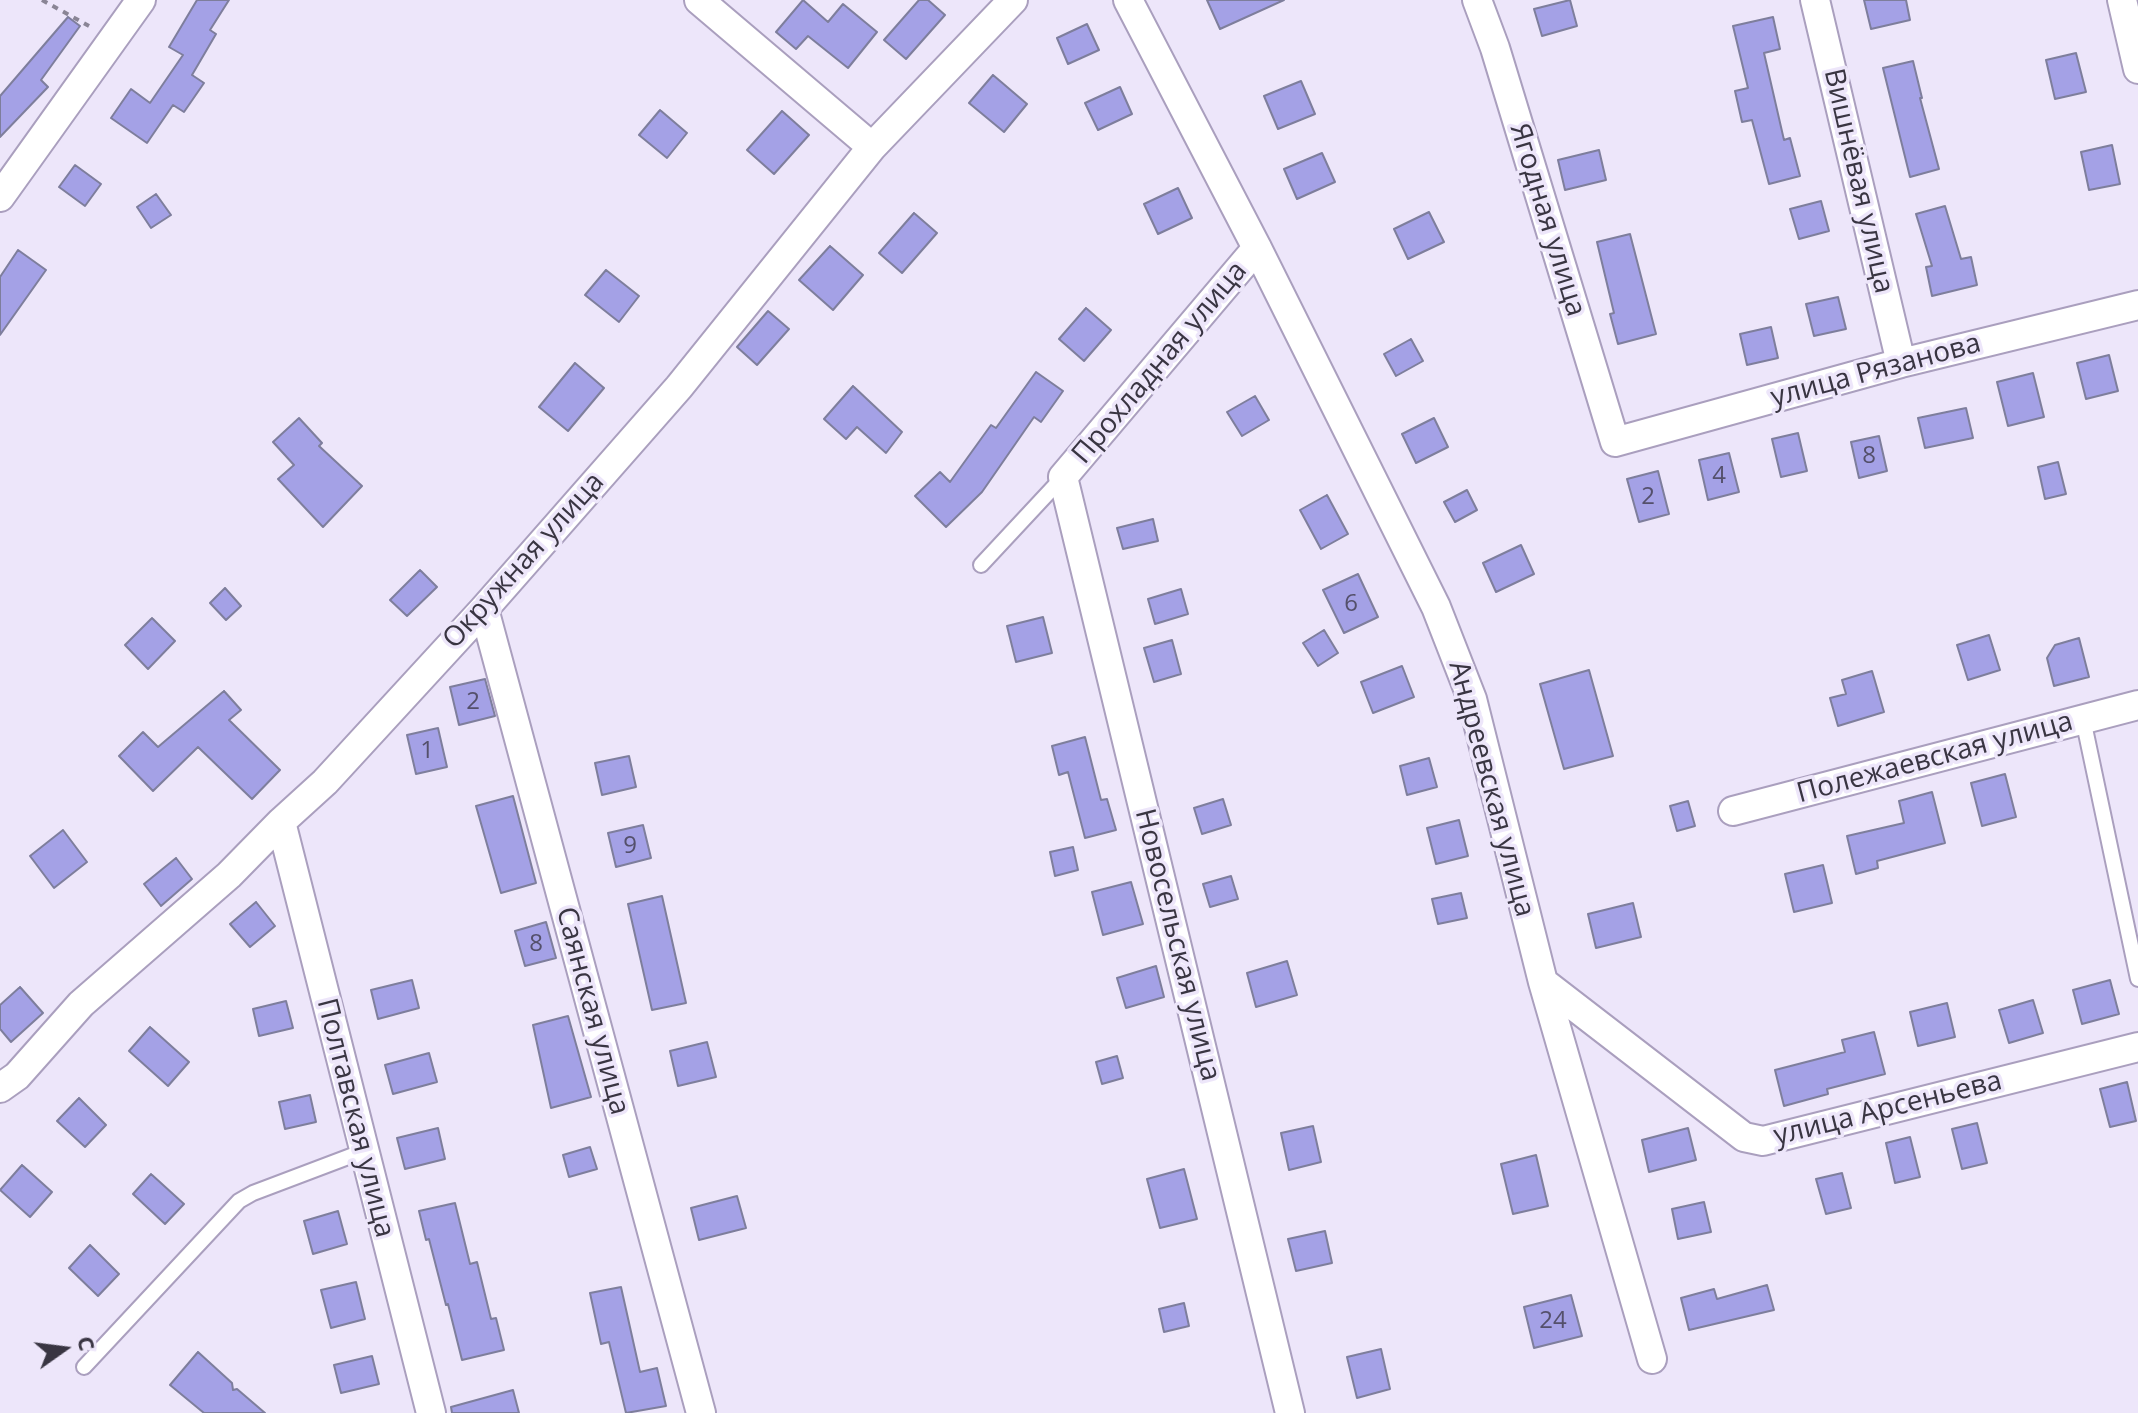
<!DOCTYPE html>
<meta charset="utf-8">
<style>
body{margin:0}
#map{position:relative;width:2138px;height:1413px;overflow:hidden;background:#ede6fa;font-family:"Open Sans",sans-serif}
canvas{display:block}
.north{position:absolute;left:24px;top:1309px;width:80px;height:80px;-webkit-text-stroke:6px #ede6fa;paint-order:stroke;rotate:76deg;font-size:22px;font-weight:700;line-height:32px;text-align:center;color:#393542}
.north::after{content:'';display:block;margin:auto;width:28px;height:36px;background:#393542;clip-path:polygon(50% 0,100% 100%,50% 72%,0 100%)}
</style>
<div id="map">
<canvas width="2138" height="1413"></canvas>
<div class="north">С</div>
</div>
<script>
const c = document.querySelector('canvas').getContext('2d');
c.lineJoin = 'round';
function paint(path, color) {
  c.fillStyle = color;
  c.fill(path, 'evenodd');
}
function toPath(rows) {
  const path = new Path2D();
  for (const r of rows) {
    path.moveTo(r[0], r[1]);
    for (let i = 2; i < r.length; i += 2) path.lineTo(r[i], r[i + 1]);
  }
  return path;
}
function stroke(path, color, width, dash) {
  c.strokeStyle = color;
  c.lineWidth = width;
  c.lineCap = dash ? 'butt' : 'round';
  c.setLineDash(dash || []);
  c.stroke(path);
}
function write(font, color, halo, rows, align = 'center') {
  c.font = font + ' "Open Sans",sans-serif';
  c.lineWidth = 7;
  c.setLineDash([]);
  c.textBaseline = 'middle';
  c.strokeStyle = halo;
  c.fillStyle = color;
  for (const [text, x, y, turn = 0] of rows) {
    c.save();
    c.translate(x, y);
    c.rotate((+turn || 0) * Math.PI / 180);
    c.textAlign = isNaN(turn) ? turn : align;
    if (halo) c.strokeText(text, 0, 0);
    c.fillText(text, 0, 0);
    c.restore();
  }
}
const building = toPath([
 [197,0,229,0,210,30,216,34,192,75,204,83,184,112,173,105,147,143,111,118,131,89,150,103,183,55,169,47,197,0],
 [803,0,828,22,843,4,877,32,848,68,808,36,796,49,776,32,803,0],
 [919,0,928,0,945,15,906,59,884,40,919,0],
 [1207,0,1284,0,1220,29,1207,0],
 [1570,0,1577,26,1542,36,1534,9,1570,0],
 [1864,0,1906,0,1910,20,1871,29,1864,0],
 [68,17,80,26,41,80,48,87,0,137,0,96,68,17],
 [1773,17,1780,49,1764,53,1784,140,1790,138,1800,176,1769,184,1752,120,1742,122,1735,91,1748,88,1733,26,1773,17],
 [1087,24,1099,50,1068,64,1057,38,1087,24],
 [2076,53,2086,92,2055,99,2046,60,2076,53],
 [1913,61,1922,98,1920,98,1939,169,1910,177,1883,68,1913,61],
 [993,75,1027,104,1004,132,969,103,993,75],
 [1301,81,1315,114,1278,129,1264,96,1301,81],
 [1120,87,1132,114,1098,130,1085,103,1120,87],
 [660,110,687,133,667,158,639,135,660,110],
 [782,111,809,135,774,174,747,150,782,111],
 [2112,145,2120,184,2089,190,2081,152,2112,145],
 [1599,150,1606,180,1565,190,1558,160,1599,150],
 [1322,153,1335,182,1297,199,1284,169,1322,153],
 [75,165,101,184,85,206,59,187,75,165],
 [1178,188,1192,218,1158,234,1144,204,1178,188],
 [156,194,171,215,151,228,137,207,156,194],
 [1821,201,1829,231,1799,239,1790,209,1821,201],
 [1945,206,1961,259,1971,257,1977,285,1932,296,1926,267,1932,266,1916,214,1945,206],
 [1429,212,1444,242,1408,259,1394,229,1429,212],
 [914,213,937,233,902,273,879,253,914,213],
 [1630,234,1656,334,1618,344,1610,314,1614,313,1597,242,1630,234],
 [830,246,863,275,833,310,799,280,830,246],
 [18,250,46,270,0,335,0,277,18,250],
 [606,270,639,296,619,322,585,295,606,270],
 [1838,297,1846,329,1814,336,1806,304,1838,297],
 [1086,308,1111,330,1084,361,1059,339,1086,308],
 [768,311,789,329,757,365,737,347,768,311],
 [1771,327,1778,358,1747,365,1740,334,1771,327],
 [1411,339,1423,361,1396,376,1384,354,1411,339],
 [2109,355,2118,391,2086,399,2077,363,2109,355],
 [575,363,604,388,568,431,539,407,575,363],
 [1036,372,1063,391,1041,422,1034,417,982,492,946,527,915,496,940,472,950,482,991,425,996,428,1036,372],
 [2033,373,2044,417,2008,426,1997,382,2033,373],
 [853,386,902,432,886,453,857,427,846,439,824,419,853,386],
 [1255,396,1269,420,1242,436,1227,412,1255,396],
 [1966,408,1973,438,1925,448,1918,418,1966,408],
 [299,418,322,443,319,446,362,486,323,527,278,479,294,465,273,442,299,418],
 [1434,418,1448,447,1416,463,1402,434,1434,418],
 [1798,433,1807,471,1781,477,1772,439,1798,433],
 [1879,436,1887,471,1859,478,1851,442,1879,436],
 [1729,453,1739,492,1708,500,1699,460,1729,453],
 [2058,462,2066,494,2045,499,2038,467,2058,462],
 [1658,471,1669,514,1639,522,1627,479,1658,471],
 [1467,490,1477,510,1455,522,1444,502,1467,490],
 [1327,495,1348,534,1321,549,1300,510,1327,495],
 [1153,519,1158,541,1123,549,1117,528,1153,519],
 [1521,545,1534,574,1496,592,1483,563,1521,545],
 [420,570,437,587,407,616,390,600,420,570],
 [1358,574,1378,617,1344,633,1323,590,1358,574],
 [225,588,241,606,226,620,210,603,225,588],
 [1181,589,1188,614,1155,624,1148,599,1181,589],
 [1043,617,1052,653,1016,662,1007,626,1043,617],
 [152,618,175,641,148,669,125,645,152,618],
 [1324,630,1338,653,1318,666,1303,643,1324,630],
 [1989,635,2000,670,1968,680,1957,645,1989,635],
 [2079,638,2089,677,2054,686,2047,658,2055,645,2079,638],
 [1172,640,1181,674,1154,682,1144,648,1172,640],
 [1402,666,1414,697,1373,713,1361,682,1402,666],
 [1589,670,1613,756,1564,769,1540,684,1589,670],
 [1872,671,1884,712,1838,726,1830,698,1846,694,1842,680,1872,671],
 [485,679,495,716,459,725,450,687,485,679],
 [224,691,241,710,229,720,280,770,252,799,198,747,153,791,119,756,143,732,158,747,224,691],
 [438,728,447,767,416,774,407,735,438,728],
 [1085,737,1101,800,1107,799,1116,830,1085,838,1068,772,1059,775,1052,746,1085,737],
 [629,756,636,787,602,795,595,763,629,756],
 [1429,758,1437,787,1407,795,1400,766,1429,758],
 [2005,774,2016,817,1982,826,1971,783,2005,774],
 [1932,792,1945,843,1877,861,1878,868,1856,874,1847,836,1904,823,1899,801,1932,792],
 [513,796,536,883,501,893,476,806,513,796],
 [1223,799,1231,825,1202,834,1194,808,1223,799],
 [1688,801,1695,826,1677,831,1670,806,1688,801],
 [1459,820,1468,856,1436,864,1427,828,1459,820],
 [643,825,651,858,616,867,608,833,643,825],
 [63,830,87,862,54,888,30,856,63,830],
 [1073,847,1078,870,1055,876,1050,852,1073,847],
 [176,858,192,879,161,906,144,884,176,858],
 [1823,865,1832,903,1794,912,1785,874,1823,865],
 [1231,876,1238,899,1210,907,1203,884,1231,876],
 [1131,882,1143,924,1103,935,1092,892,1131,882],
 [1461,893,1467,918,1438,924,1432,899,1461,893],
 [662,896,686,1003,652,1010,628,904,662,896],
 [256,902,275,926,250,947,230,924,256,902],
 [1633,903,1641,937,1596,948,1588,914,1633,903],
 [546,922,556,958,525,966,515,931,546,922],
 [1287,961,1297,995,1256,1007,1247,973,1287,961],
 [1156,966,1164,997,1126,1008,1117,978,1156,966],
 [412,980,419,1008,378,1019,371,990,412,980],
 [2110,980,2119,1014,2082,1024,2073,990,2110,980],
 [20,987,43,1013,11,1042,0,1029,0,1005,20,987],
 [2033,1000,2043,1033,2009,1043,1999,1010,2033,1000],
 [286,1001,293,1028,259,1036,253,1009,286,1001],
 [1947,1003,1955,1037,1918,1046,1910,1012,1947,1003],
 [568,1016,591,1097,551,1108,533,1025,568,1016],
 [150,1027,189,1062,168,1086,129,1051,150,1027],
 [1874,1032,1885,1074,1827,1089,1828,1094,1784,1106,1775,1070,1845,1052,1842,1040,1874,1032],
 [707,1042,716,1077,678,1086,670,1051,707,1042],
 [429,1053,437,1082,393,1094,385,1065,429,1053],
 [1117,1056,1123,1078,1102,1084,1096,1062,1117,1056],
 [2127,1082,2136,1121,2110,1127,2100,1089,2127,1082],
 [310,1095,316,1122,285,1129,279,1102,310,1095],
 [79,1098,106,1125,85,1147,57,1121,79,1098],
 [1977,1123,1987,1163,1962,1169,1952,1129,1977,1123],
 [1313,1126,1321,1162,1289,1170,1281,1133,1313,1126],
 [438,1128,445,1159,405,1169,397,1138,438,1128],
 [1688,1128,1696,1160,1649,1172,1642,1140,1688,1128],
 [1910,1137,1920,1177,1895,1183,1886,1143,1910,1137],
 [590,1147,597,1169,569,1177,563,1155,590,1147],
 [1536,1155,1548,1206,1513,1214,1501,1164,1536,1155],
 [22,1165,52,1192,30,1217,0,1190,22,1165],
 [1184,1169,1197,1219,1160,1228,1147,1179,1184,1169],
 [1842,1173,1851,1208,1826,1214,1816,1179,1842,1173],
 [151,1174,184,1204,165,1224,133,1194,151,1174],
 [737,1196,746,1228,699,1240,691,1208,737,1196],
 [1704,1202,1711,1232,1678,1239,1672,1209,1704,1202],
 [455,1203,470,1264,477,1262,491,1319,496,1318,504,1350,462,1360,448,1304,446,1305,429,1239,426,1240,419,1211,455,1203],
 [338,1211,347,1244,313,1254,304,1221,338,1211],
 [1325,1231,1332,1263,1296,1271,1288,1239,1325,1231],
 [90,1245,119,1274,98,1296,69,1268,90,1245],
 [356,1282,365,1319,331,1328,321,1290,356,1282],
 [1767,1285,1774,1310,1689,1330,1681,1298,1714,1289,1717,1299,1767,1285],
 [621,1287,640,1372,657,1368,666,1406,626,1413,609,1342,601,1344,590,1293,621,1287],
 [1571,1295,1582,1336,1534,1348,1524,1307,1571,1295],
 [1184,1303,1189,1326,1164,1332,1159,1309,1184,1303],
 [1381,1349,1390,1389,1357,1398,1347,1357,1381,1349],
 [198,1352,232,1383,233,1390,237,1389,265,1413,204,1413,170,1385,198,1352],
 [372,1356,379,1384,341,1393,334,1365,372,1356],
 [513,1390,519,1413,452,1413,451,1407,513,1390]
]);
const path = toPath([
 [42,0,89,26]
]);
const service = toPath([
 [981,565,1063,477],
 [2083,719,2138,979],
 [84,1367,239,1201,253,1193,364,1151]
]);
const minor = toPath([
 [699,0,872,147],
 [1128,0,1257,248,1436,607,1472,699,1543,982,1652,1359],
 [1477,0,1495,48,1615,442,1901,363,2138,305],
 [1815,0,1901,363],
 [2122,0,2138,69],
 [0,197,141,0],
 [1257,248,1063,477,1290,1413],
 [484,609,701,1413],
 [1733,811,2138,705],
 [281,822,431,1413],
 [1543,982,1744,1137,1763,1141,2138,1047],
 [0,1088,17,1076,81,1004,229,875,281,822,325,782,484,609,679,387,872,147,1013,0]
]);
const numberNames = [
 ["8",1869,456],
 ["4",1719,476],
 ["2",1648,497],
 ["6",1351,604],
 ["2",473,702],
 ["1",427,751],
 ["9",630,846],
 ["8",536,944],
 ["24",1553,1321]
];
const streetNames = [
 ["Вишнёвая улица",1858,181,77],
 ["Ягодная улица",1547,220,73],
 ["Прохладная улица",1160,363,-50],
 ["улица Рязанова",1876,371,-15],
 ["Окружная улица",524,561,-48],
 ["Полежаевская улица",1935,758,-15],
 ["Андреевская улица",1491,789,75],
 ["Новосельская улица",1177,945,76],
 ["Саянская улица",592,1011,75],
 ["улица Арсеньева",1888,1109,-14],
 ["Полтавская улица",355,1118,76]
];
paint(building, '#a4a1e6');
stroke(building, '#7e7e9c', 2);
stroke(service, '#aa9fbe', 18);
stroke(minor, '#aa9fbe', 32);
stroke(path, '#8a8595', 4, [6, 6]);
stroke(service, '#fff', 14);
stroke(minor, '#fff', 28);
write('24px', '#54506b', null, numberNames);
write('28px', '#393542', '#ede6fa', streetNames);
</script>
